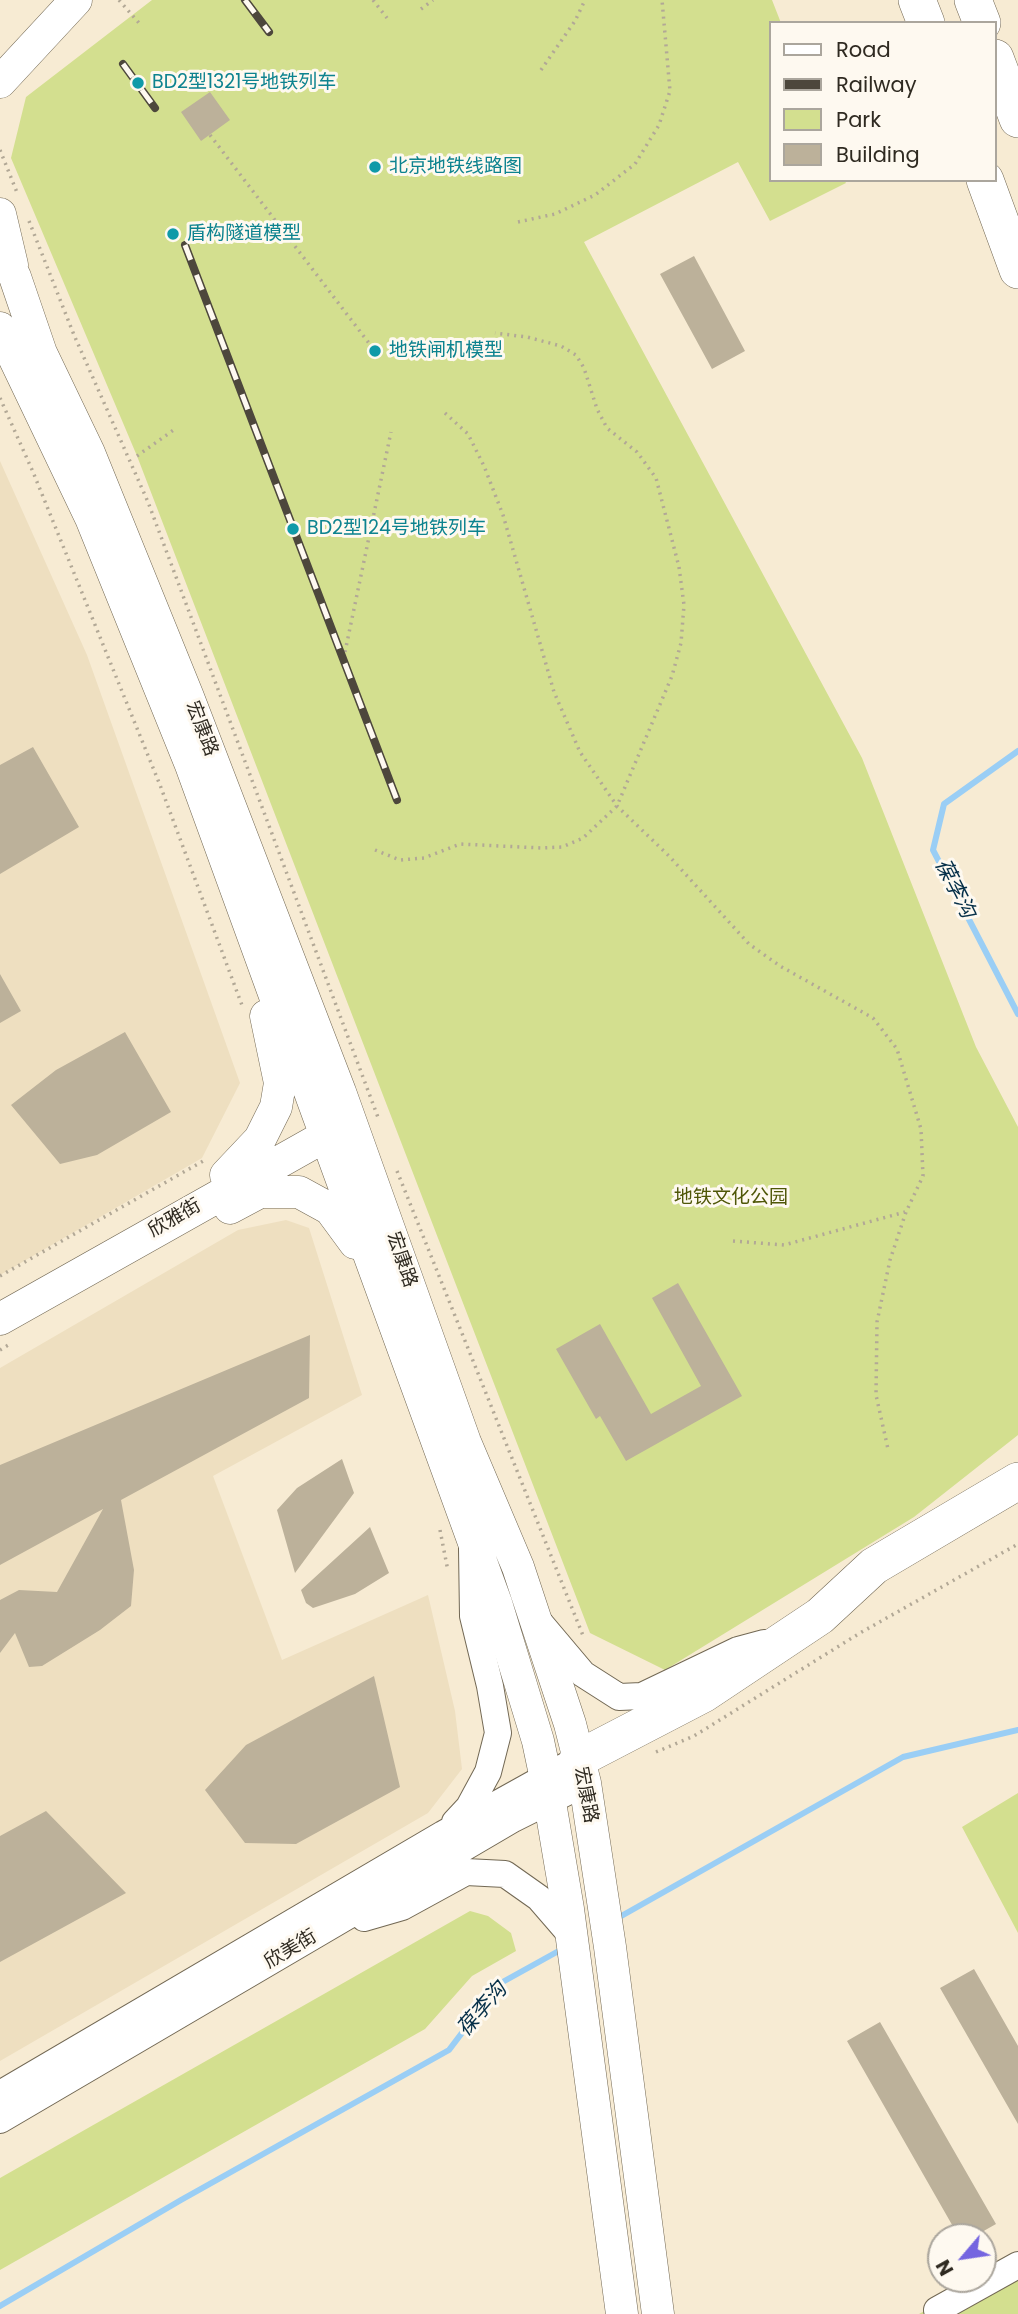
<!DOCTYPE html>
<meta charset="utf-8">
<style>
body{margin:0}
#map{position:relative;width:1018px;height:2314px;overflow:hidden;background:#f7ebd3;font-family:Poppins,sans-serif}
canvas{display:block}
.legend{position:absolute;left:769px;top:21px;width:228px;height:161px;box-sizing:border-box;background:#fef9f0;border:2px solid #aba69d;margin:0;padding:9px 12px;list-style:none;font-size:21px;color:#2f2a21}
.legend li{display:flex;align-items:center;gap:14px;height:35px}
.legend b{width:35px;border:2px solid #aba69d}
.north{position:absolute;left:927px;top:2223px;width:70px;height:70px;box-sizing:border-box;background:#fef9f0;border:2px solid #aba69d;border-radius:50%;rotate:241deg;font-size:19px;font-weight:700;line-height:28px;text-align:center;color:#2f2a21}
.north::after{content:'';display:block;margin:auto;width:24px;height:32px;background:#7565e0;clip-path:polygon(50% 0,100% 100%,50% 72%,0 100%)}
</style>
<div id="map">
<canvas width="1018" height="2314"></canvas>
<ul class="legend">
<li><b style="height:9px;background:#fff"></b>Road</li>
<li><b style="height:9px;background:#4d473c"></b>Railway</li>
<li><b style="height:19px;background:#d3df8f"></b>Park</li>
<li><b style="height:19px;background:#bcb19a"></b>Building</li>
</ul>
<div class="north">N</div>
</div>
<script>
const c = document.querySelector('canvas').getContext('2d');
c.lineJoin = 'round';
function paint(path, color) {
  c.fillStyle = color;
  c.fill(path, 'evenodd');
}
function toPath(rows) {
  const path = new Path2D();
  for (const r of rows) {
    path.moveTo(r[0], r[1]);
    for (let i = 2; i < r.length; i += 2) path.lineTo(r[i], r[i + 1]);
  }
  return path;
}
function stroke(path, color, width, dash) {
  c.strokeStyle = color;
  c.lineWidth = width;
  c.lineCap = dash ? 'butt' : 'round';
  c.setLineDash(dash || []);
  c.stroke(path);
}
function write(font, color, halo, rows, align = 'center') {
  c.font = font + ' Poppins,"Noto Sans SC",sans-serif';
  c.lineWidth = 6;
  c.setLineDash([]);
  c.textBaseline = 'middle';
  c.strokeStyle = halo;
  c.fillStyle = color;
  for (const [text, x, y, turn = 0] of rows) {
    c.save();
    c.translate(x, y);
    c.rotate((+turn || 0) * Math.PI / 180);
    c.textAlign = isNaN(turn) ? turn : align;
    if (halo) c.strokeText(text, 0, 0);
    c.fillText(text, 0, 0);
    c.restore();
  }
}
const built = toPath([
 [0,461,87,655,240,1083,202,1158,0,1275],
 [286,1220,309,1228,362,1395,213,1476,282,1660,428,1595,455,1711,462,1769,428,1813,0,2061,0,1368,238,1230]
]);
const green = toPath([
 [152,0,772,0,781,23,771,23,771,180,844,180,846,183,770,221,738,162,584,242,862,758,976,1047,1018,1127,1018,1435,914,1517,665,1670,590,1633,137,456,11,158,26,97],
 [1018,1793,1018,1933,962,1827],
 [470,1911,488,1916,511,1933,516,1951,472,1976,425,2029,0,2270,0,2178],
 [1018,2259,1018,2314,919,2314,981,2279]
]);
const stream = toPath([
 [1018,751,944,804,933,850,1018,1014],
 [616,1919,903,1757,1018,1730],
 [0,2306,181,2200,449,2050,499,1984,564,1948]
]);
const building = toPath([
 [210,92,230,120,201,141,181,112],
 [694,256,745,351,712,369,660,274],
 [33,747,79,827,0,874,0,765],
 [0,974,21,1011,0,1023],
 [125,1032,171,1112,97,1155,60,1164,11,1105,56,1070],
 [678,1283,742,1396,626,1461,600,1416,596,1419,556,1349,600,1324,651,1414,701,1386,652,1298],
 [310,1335,309,1398,121,1500,134,1570,131,1606,100,1630,42,1666,29,1667,15,1633,0,1653,0,1600,19,1590,57,1592,103,1509,0,1565,0,1465],
 [342,1459,354,1493,295,1573,277,1510,297,1488],
 [370,1527,389,1573,355,1594,313,1608,306,1603,301,1590],
 [374,1676,400,1787,296,1844,245,1843,205,1790,246,1745],
 [46,1811,126,1893,0,1962,0,1836],
 [974,1969,1018,2046,1018,2124,940,1988],
 [880,2022,996,2224,973,2237,959,2237,847,2041]
]);
const path = toPath([
 [119,0,139,23],
 [373,0,387,18],
 [421,9,433,0],
 [541,70,575,21,585,0],
 [210,135,375,351],
 [0,150,18,195],
 [29,221,74,335,148,502,379,1120],
 [518,222,555,214,595,195,635,164,659,125,670,91,662,0],
 [0,398,33,472,160,785,243,1008],
 [445,413,468,434,484,466,503,515,554,692,580,752,617,806,669,856,749,944,780,966,873,1018,897,1049,921,1129,923,1176,906,1212,890,1260,877,1322,876,1395,888,1449],
 [137,456,175,429],
 [345,652,391,432],
 [375,850,400,860,424,858,460,844,541,848,562,847,583,838,617,806,672,676,681,643,684,605,679,567,656,478,637,452,607,428,597,409,584,368,576,355,561,346,527,337,495,333],
 [397,1171,584,1638],
 [733,1241,784,1245,905,1212],
 [0,1276,205,1160],
 [0,1350,10,1344],
 [440,1530,448,1571],
 [656,1752,694,1736,860,1633,1018,1544]
]);
const minor = toPath([
 [540,1623,583,1674,619,1697,642,1696,738,1650,764,1643],
 [455,1822,469,1807,488,1772,498,1733,490,1686,473,1616,472,1549],
 [364,1918,402,1907,466,1872,505,1874,539,1898,571,1935],
 [0,2094,443,1834,578,1759],
 [0,2120,513,1819,585,1783],
 [939,2314,937,2310,1018,2265]
]);
const major = toPath([
 [0,82,76,0],
 [0,214,12,265],
 [0,245,15,277,41,353,89,453,188,697,340,1092,465,1442,518,1567,570,1724,585,1783,610,1947,658,2314],
 [0,328,91,518,191,765,496,1603,538,1741,546,1779,568,1909,622,2314],
 [226,1175,260,1139,276,1107,280,1083,266,1016],
 [230,1208,260,1192,299,1192,330,1209,355,1243],
 [0,1319,343,1126]
]);
const highway = toPath([
 [917,0,926,23],
 [973,0,982,23],
 [995,58,1018,119],
 [985,180,1018,270],
 [578,1759,703,1694,820,1616,874,1566,1018,1481]
]);
const rail = toPath([
 [245,0,269,32],
 [123,64,155,108],
 [185,245,397,800]
]);
const markers = [
 [138,83,7,"#0f9aa8"],
 [375,167,7,"#0f9aa8"],
 [173,234,7,"#0f9aa8"],
 [375,351,7,"#0f9aa8"],
 [293,529,7,"#0f9aa8"]
];
const cultureNames = [
 ["BD2型1321号地铁列车",152,83],
 ["北京地铁线路图",389,167],
 ["盾构隧道模型",187,234],
 ["地铁闸机模型",389,351],
 ["BD2型124号地铁列车",307,529]
];
const streetNames = [
 ["宏康路",201,729,69],
 ["欣雅街",175,1219,-30],
 ["宏康路",401,1260,71],
 ["宏康路",585,1795,79],
 ["欣美街",291,1950,-31]
];
const parkNames = [
 ["地铁文化公园",731,1198]
];
const waterNames = [
 ["葆李沟",954,889,63],
 ["葆李沟",483,2010,-49]
];
paint(built, '#eedfc0');
paint(green, '#d3df8f');
stroke(stream, '#9acef5', 6);
paint(building, '#bcb19a');
stroke(minor, '#726854', 28);
stroke(major, '#726854', 33);
stroke(highway, '#726854', 38);
stroke(path, '#b2a896', 3.5, [2, 5]);
stroke(minor, '#fff', 26);
stroke(major, '#fff', 32);
stroke(highway, '#fff', 37);
stroke(rail, '#4d473c', 8);
stroke(rail, '#fef9f0', 5, [16]);
for (const [x, y, r, color] of markers) {
  const dot = new Path2D();
  dot.arc(x, y, r, 0, 2 * Math.PI);
  c.fillStyle = color;
  c.fill(dot);
  stroke(dot, '#fef9f0', 2.5);
}
write('19px', '#0d838f', '#fef9f0', cultureNames, 'left');
write('19px', '#2f2a21', '#fef9f0', streetNames);
write('19px', '#4f5708', '#fef9f0', parkNames);
write('italic 21px', '#052f48', '#fef9f0', waterNames);
</script>
